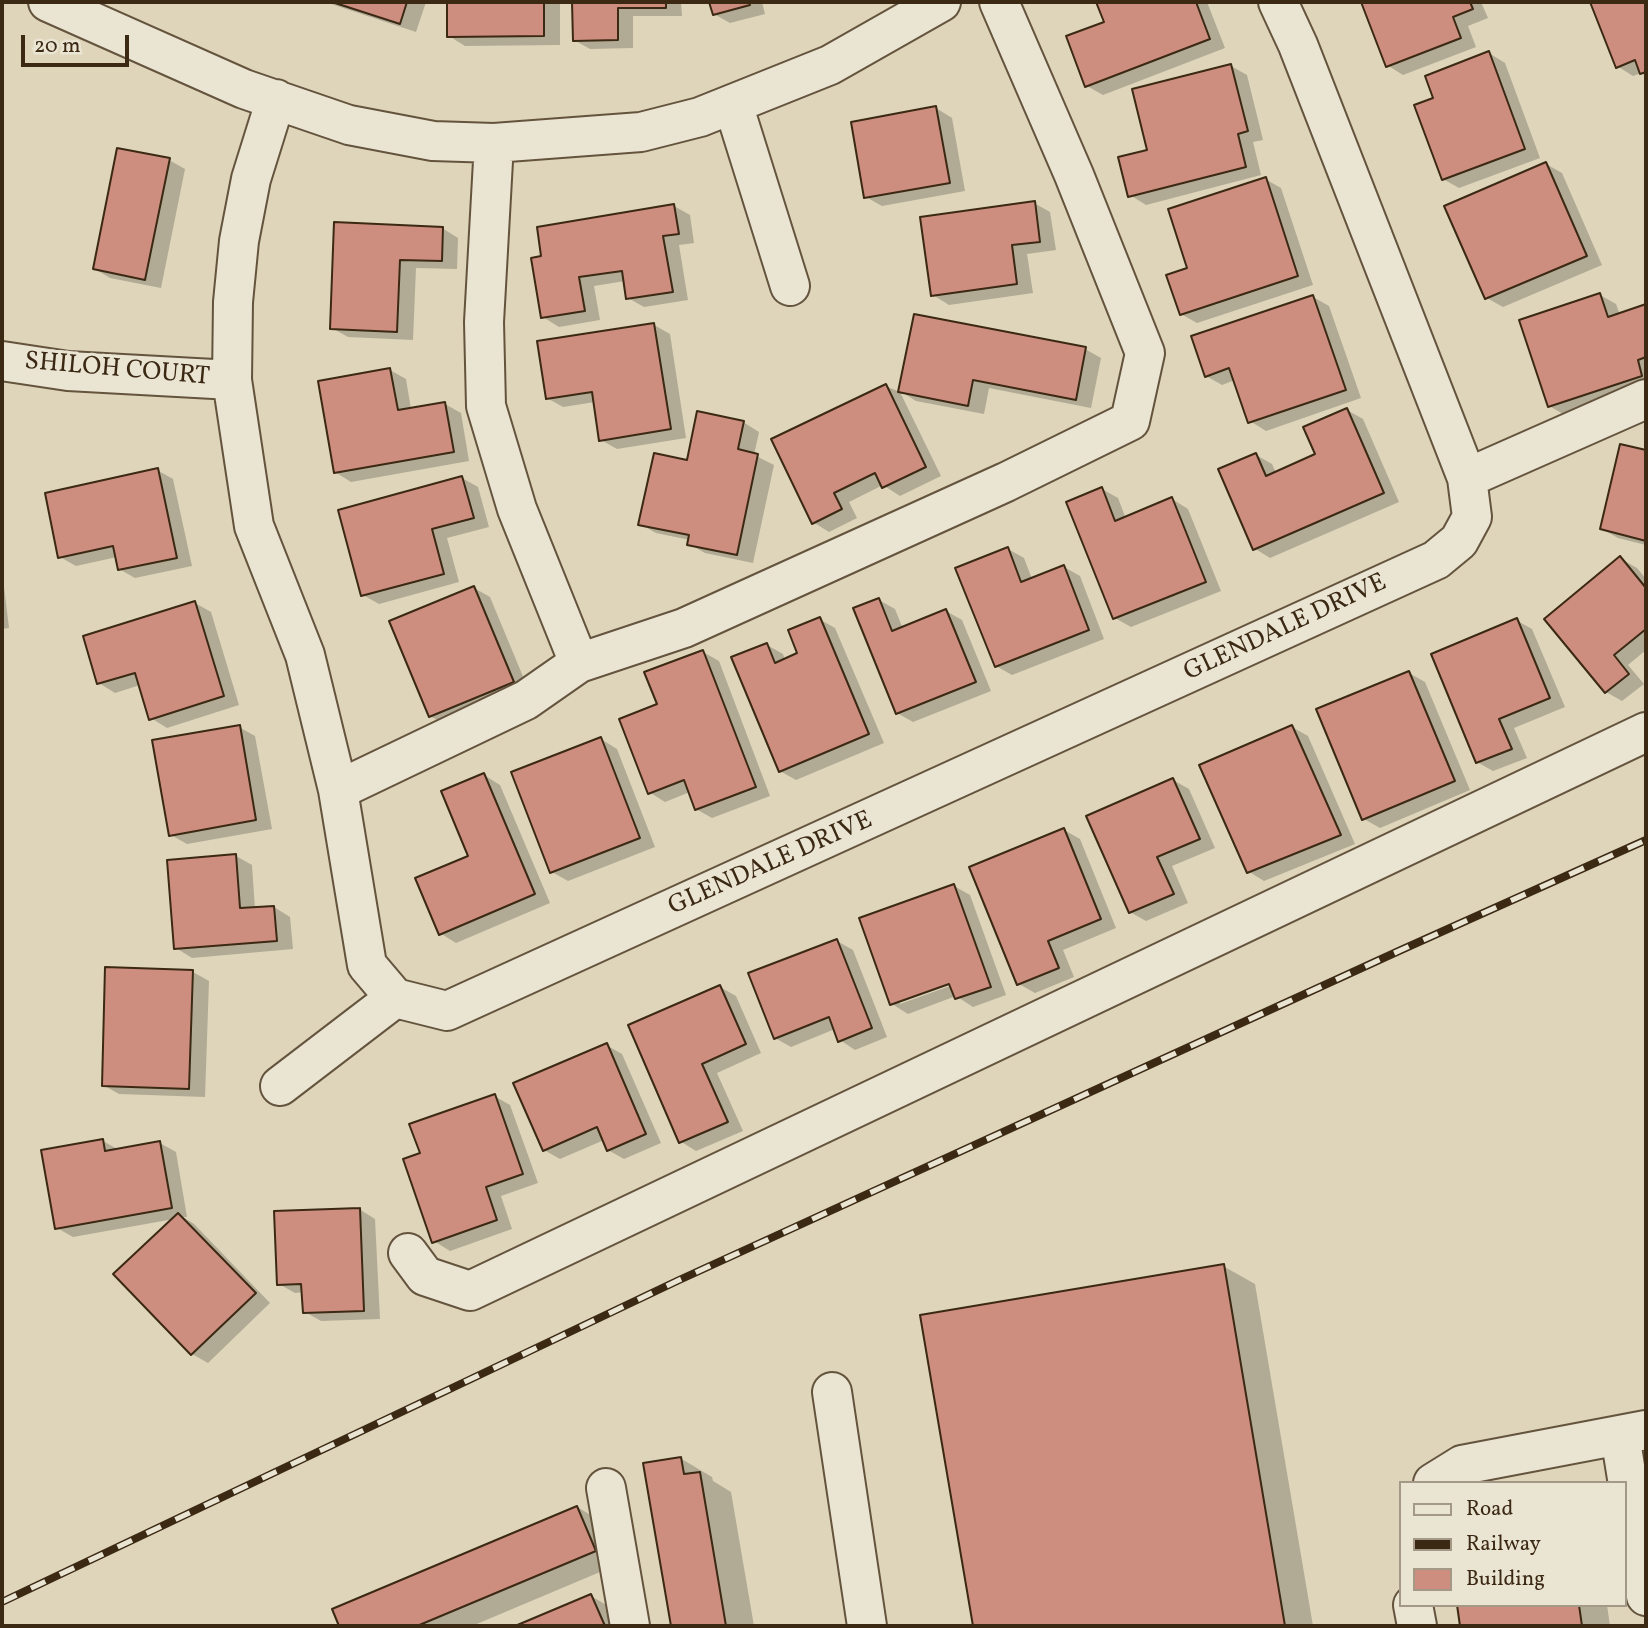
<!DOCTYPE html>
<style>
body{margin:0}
#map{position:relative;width:1648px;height:1628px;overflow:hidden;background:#ded5ba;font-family:Vollkorn,serif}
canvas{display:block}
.frame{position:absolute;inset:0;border:4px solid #3b2914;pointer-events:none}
.legend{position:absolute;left:1399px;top:1481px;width:228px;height:126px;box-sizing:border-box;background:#eae4d2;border:2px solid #a49986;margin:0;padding:9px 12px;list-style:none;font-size:21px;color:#3b2914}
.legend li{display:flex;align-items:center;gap:14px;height:35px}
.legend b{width:35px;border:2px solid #a49986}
.scale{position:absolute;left:21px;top:35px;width:108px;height:32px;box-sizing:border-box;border:4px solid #3b2914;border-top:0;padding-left:9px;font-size:21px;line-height:24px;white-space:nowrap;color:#3b2914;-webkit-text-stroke:5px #eae4d2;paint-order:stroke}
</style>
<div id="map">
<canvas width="1648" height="1628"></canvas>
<div class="frame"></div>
<ul class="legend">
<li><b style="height:9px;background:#eae4d2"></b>Road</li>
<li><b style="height:9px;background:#3b2914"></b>Railway</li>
<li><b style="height:19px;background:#ce8e7f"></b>Building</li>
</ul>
<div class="scale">20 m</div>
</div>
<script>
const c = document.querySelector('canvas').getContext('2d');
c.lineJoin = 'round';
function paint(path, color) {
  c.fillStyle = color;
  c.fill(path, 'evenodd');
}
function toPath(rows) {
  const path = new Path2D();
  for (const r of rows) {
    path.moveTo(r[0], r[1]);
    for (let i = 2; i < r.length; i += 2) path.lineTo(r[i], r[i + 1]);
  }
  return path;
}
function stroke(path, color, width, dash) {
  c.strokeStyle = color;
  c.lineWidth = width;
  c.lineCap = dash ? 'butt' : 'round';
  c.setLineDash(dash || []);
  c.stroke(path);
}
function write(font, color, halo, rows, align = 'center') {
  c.font = font + ' Vollkorn,serif';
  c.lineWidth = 6;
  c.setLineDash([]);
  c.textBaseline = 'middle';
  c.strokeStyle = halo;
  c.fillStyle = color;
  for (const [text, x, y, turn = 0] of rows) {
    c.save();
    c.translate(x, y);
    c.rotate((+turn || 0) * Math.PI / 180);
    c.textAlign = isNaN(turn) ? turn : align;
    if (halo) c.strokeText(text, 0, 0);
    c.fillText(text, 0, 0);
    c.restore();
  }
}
const shadow = toPath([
 [325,2,426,2,416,32],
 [449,2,560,2,560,45,465,46,449,36],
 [574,2,681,2,682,16,633,16,633,48,590,49,574,40],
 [711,2,762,2,765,14,730,23,714,14],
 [1098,2,1207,2,1225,48,1103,95,1087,86,1106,23],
 [1363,2,1481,2,1488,18,1468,26,1476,47,1403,75,1387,65],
 [1592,2,1646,2,1646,76,1641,73,1633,76,1617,66],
 [1489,53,1505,63,1540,158,1459,188,1443,179,1435,99],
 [1231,66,1247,75,1263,140,1253,142,1261,175,1146,205,1130,195,1150,151],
 [936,108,952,118,965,191,882,206,866,197],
 [169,160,185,169,161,288,110,278,95,269],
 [1546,164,1562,173,1602,265,1503,307,1487,298],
 [1265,179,1281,188,1313,285,1197,323,1181,314],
 [1034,203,1050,212,1056,250,1027,254,1033,293,949,305,933,295],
 [674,206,690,215,694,243,679,245,688,300,644,307,628,298,625,281,594,286,600,320,559,327,543,317,533,259],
 [336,224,442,228,458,238,457,269,416,268,413,340,348,337,332,328],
 [1600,295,1616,304,1620,315,1646,306,1646,388,1565,415,1549,406],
 [1313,297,1329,306,1361,398,1266,431,1250,421,1235,380,1222,385,1206,376],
 [654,325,670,334,686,438,617,449,601,440,595,402,563,407,547,398],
 [1085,349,1101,358,1091,408,989,388,984,414,916,401,900,391],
 [390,370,406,379,411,409,445,404,461,413,469,461,351,482,335,472],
 [885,386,900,392,941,476,900,496,883,485,849,502,857,518,829,532,813,522],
 [1347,410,1363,419,1399,502,1270,558,1254,548,1256,455,1272,464,1276,473,1317,455],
 [743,422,759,432,754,455,774,465,753,563,705,553,689,544,690,540,656,533,640,524,688,462],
 [1622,446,1646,452,1646,545,1618,538,1602,529],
 [157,470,173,479,192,566,135,578,119,569,117,557,76,566,60,557],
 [462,478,478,487,489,527,447,538,459,582,379,604,363,595],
 [1102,489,1118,498,1126,519,1172,499,1188,509,1221,591,1131,627,1115,618],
 [1008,549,1024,558,1032,579,1064,567,1080,576,1104,639,1012,675,996,666],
 [1621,559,1637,568,1646,579,1646,650,1628,665,1644,684,1622,701,1606,692,1547,619],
 [2,570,9,628,2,629],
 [474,588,490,597,529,691,446,725,430,716],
 [879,600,895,609,903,629,946,611,962,620,991,691,913,722,897,713],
 [195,603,211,612,239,705,167,728,151,718,140,685,115,693,99,683],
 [819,619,835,628,884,743,796,780,780,771,767,645,783,654,785,660,799,654],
 [1516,620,1532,629,1565,707,1514,728,1527,758,1493,771,1477,762],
 [703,652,719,661,770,796,712,818,696,809,690,792,665,802,649,792,659,705],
 [1409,673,1425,682,1470,790,1380,828,1364,819],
 [239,727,255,736,272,829,187,844,171,835],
 [1292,727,1308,736,1355,844,1264,881,1248,871],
 [601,739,617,749,655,847,568,881,552,872],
 [484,775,500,785,550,903,456,943,440,933,470,857],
 [1173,780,1189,789,1215,848,1172,866,1188,903,1146,921,1130,912],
 [1064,830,1080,839,1116,928,1063,950,1074,977,1035,993,1019,984],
 [236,856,252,865,255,909,274,907,290,917,293,949,192,958,176,948],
 [954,886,970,895,1006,995,973,1007,956,996,908,1014,892,1004],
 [957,979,958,983,900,1004,900,1000],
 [837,941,853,950,887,1037,855,1050,840,1040,835,1029,791,1047,775,1038],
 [193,972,209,981,205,1097,119,1094,103,1085],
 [720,987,736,996,761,1053,717,1073,743,1131,696,1151,680,1141],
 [606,1045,622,1054,661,1143,624,1159,608,1150,604,1140,560,1159,544,1150],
 [494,1096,510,1105,538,1183,501,1196,512,1229,450,1251,434,1241,422,1155],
 [103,1141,119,1150,160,1143,176,1152,187,1217,183,1217,194,1224,270,1303,208,1363,192,1354,174,1219,73,1237,57,1228],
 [359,1209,375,1219,380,1319,321,1321,305,1312,304,1292,295,1293,279,1284],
 [1223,1266,1255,1284,1313,1626,974,1626,922,1316],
 [680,1458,712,1477,713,1481,731,1492,754,1626,673,1626,645,1465],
 [577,1507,601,1521,619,1564,472,1626,341,1626,334,1610],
 [591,1596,615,1610,622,1626,519,1626],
 [1458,1605,1607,1605,1610,1626,1462,1626]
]);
const building = toPath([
 [332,2,407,2,400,24,332,2],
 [447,2,544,2,544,36,447,37,447,2],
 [572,2,666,2,666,8,618,8,618,40,573,41,572,2],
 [709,2,749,2,750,5,713,15,709,2],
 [1096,2,1196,2,1210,39,1085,87,1066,36,1104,22,1096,2],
 [1361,2,1470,2,1473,9,1453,17,1461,38,1386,67,1361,2],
 [1590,2,1646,2,1646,72,1640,74,1635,60,1616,68,1590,2],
 [1489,51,1525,149,1442,180,1414,105,1433,98,1425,76,1489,51],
 [1231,64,1248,131,1238,134,1246,167,1128,197,1118,157,1147,150,1132,89,1231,64],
 [936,106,950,183,864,198,851,122,936,106],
 [117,148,170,158,145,280,93,269,117,148],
 [1546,162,1587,256,1485,299,1444,206,1546,162],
 [1266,177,1298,276,1180,315,1166,275,1187,268,1168,209,1266,177],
 [1035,201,1040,242,1012,245,1017,284,931,296,920,217,1035,201],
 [674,204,679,234,663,236,673,292,626,299,622,271,579,277,585,311,541,318,531,258,541,256,537,227,674,204],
 [334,222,443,227,442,261,400,260,397,332,330,329,334,222],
 [1600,293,1608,317,1646,304,1646,357,1638,360,1642,376,1548,407,1519,320,1600,293],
 [1313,295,1346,390,1248,423,1229,368,1205,377,1191,336,1313,295],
 [914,314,1086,347,1076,400,973,380,968,406,898,392,914,314],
 [654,323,671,429,599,441,592,392,546,399,537,341,654,323],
 [390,368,398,410,445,402,454,452,334,473,318,381,390,368],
 [886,384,926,467,882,488,875,473,834,493,842,509,812,524,771,439,886,384],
 [1347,408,1384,493,1253,550,1218,469,1256,453,1266,476,1315,454,1303,427,1347,408],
 [697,411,744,421,738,449,758,454,737,555,687,545,689,535,638,525,654,453,687,460,697,411],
 [1620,444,1646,450,1646,541,1600,529,1620,444],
 [158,468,177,558,118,570,113,546,58,558,45,493,158,468],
 [462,476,474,518,432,529,444,574,361,596,338,510,462,476],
 [1102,487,1115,521,1172,497,1206,582,1113,619,1066,502,1102,487],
 [1008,547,1021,582,1064,565,1089,630,995,667,955,568,1008,547],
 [1620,556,1646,588,1646,629,1614,655,1629,674,1605,693,1544,619,1620,556],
 [474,586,514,682,429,717,389,621,474,586],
 [879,598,892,631,946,609,976,682,896,714,853,608,879,598],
 [195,601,224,696,149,720,135,673,97,684,83,636,195,601],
 [820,617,869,734,779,772,731,657,767,643,775,663,797,653,788,630,820,617],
 [1517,618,1550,698,1499,719,1512,749,1476,763,1431,654,1517,618],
 [703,650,756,787,695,810,684,780,648,794,619,719,657,704,644,672,703,650],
 [1409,671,1455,781,1362,820,1316,709,1409,671],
 [240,725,256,820,169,836,152,740,240,725],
 [1292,725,1341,835,1247,873,1199,765,1292,725],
 [601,737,640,838,550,873,511,772,601,737],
 [484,773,535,894,439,935,415,878,468,856,441,791,484,773],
 [1173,778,1200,839,1157,857,1174,894,1129,913,1086,816,1173,778],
 [1064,828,1101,919,1048,941,1059,968,1017,985,969,867,1064,828],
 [236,854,240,908,274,906,277,941,174,949,167,860,236,854],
 [954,884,991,987,955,999,949,984,890,1005,859,918,954,884],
 [837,939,872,1028,838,1042,829,1017,774,1039,748,973,837,939],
 [105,967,193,970,189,1089,102,1086,105,967],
 [720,985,746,1044,702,1064,728,1122,679,1143,628,1025,720,985],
 [607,1043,646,1134,607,1151,597,1127,543,1151,513,1083,607,1043],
 [495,1094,523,1174,486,1187,497,1220,432,1243,403,1159,420,1153,409,1124,495,1094],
 [103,1139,105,1151,160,1141,172,1208,55,1229,41,1150,103,1139],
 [360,1208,364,1311,303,1313,301,1284,277,1285,274,1211,360,1208],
 [178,1213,256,1293,191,1355,113,1274,178,1213],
 [1224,1264,1285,1626,973,1626,920,1315,1224,1264],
 [681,1457,684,1474,700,1472,726,1626,671,1626,643,1463,681,1457],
 [577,1506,596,1551,417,1626,339,1626,332,1609,577,1506],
 [591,1594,605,1626,515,1626,591,1594],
 [1457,1605,1579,1605,1582,1626,1460,1626,1457,1605]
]);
const minor = toPath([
 [48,2,244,89,349,125,433,141,494,143,641,132,700,117,830,65,941,2],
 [276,99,251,179,239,241,233,302,232,380,254,526,305,655,338,790,367,965,395,998,447,1011,1436,560,1459,541,1472,517,1467,478,1298,45,1278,2],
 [733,104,790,286],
 [2,361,68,371,232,380],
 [1467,478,1646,399],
 [579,663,684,628,1006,482,1130,421,1145,353,1074,175,999,2],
 [338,790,526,700,579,663,517,509,486,406,484,322,494,143],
 [280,1086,395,998],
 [408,1253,425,1276,470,1291,1646,732],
 [832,1392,867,1626],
 [1620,1435,1646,1596],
 [1433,1483,1462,1465,1646,1430],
 [606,1488,630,1626],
 [1413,1605,1417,1626]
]);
const rail = toPath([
 [2,1602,677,1281,1401,950,1646,840]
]);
const streetNames = [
 ["SHILOH COURT",117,371,5],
 ["GLENDALE DRIVE",1286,629,-25],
 ["GLENDALE DRIVE",771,865,-24]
];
paint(shadow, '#0003');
paint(building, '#ce8e7f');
stroke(building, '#3b2914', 2);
stroke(minor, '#64543e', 42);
stroke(minor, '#eae4d2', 38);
stroke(rail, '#3b2914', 8);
stroke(rail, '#eae4d2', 5, [16]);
write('26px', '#3b2914', '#eae4d2', streetNames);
</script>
